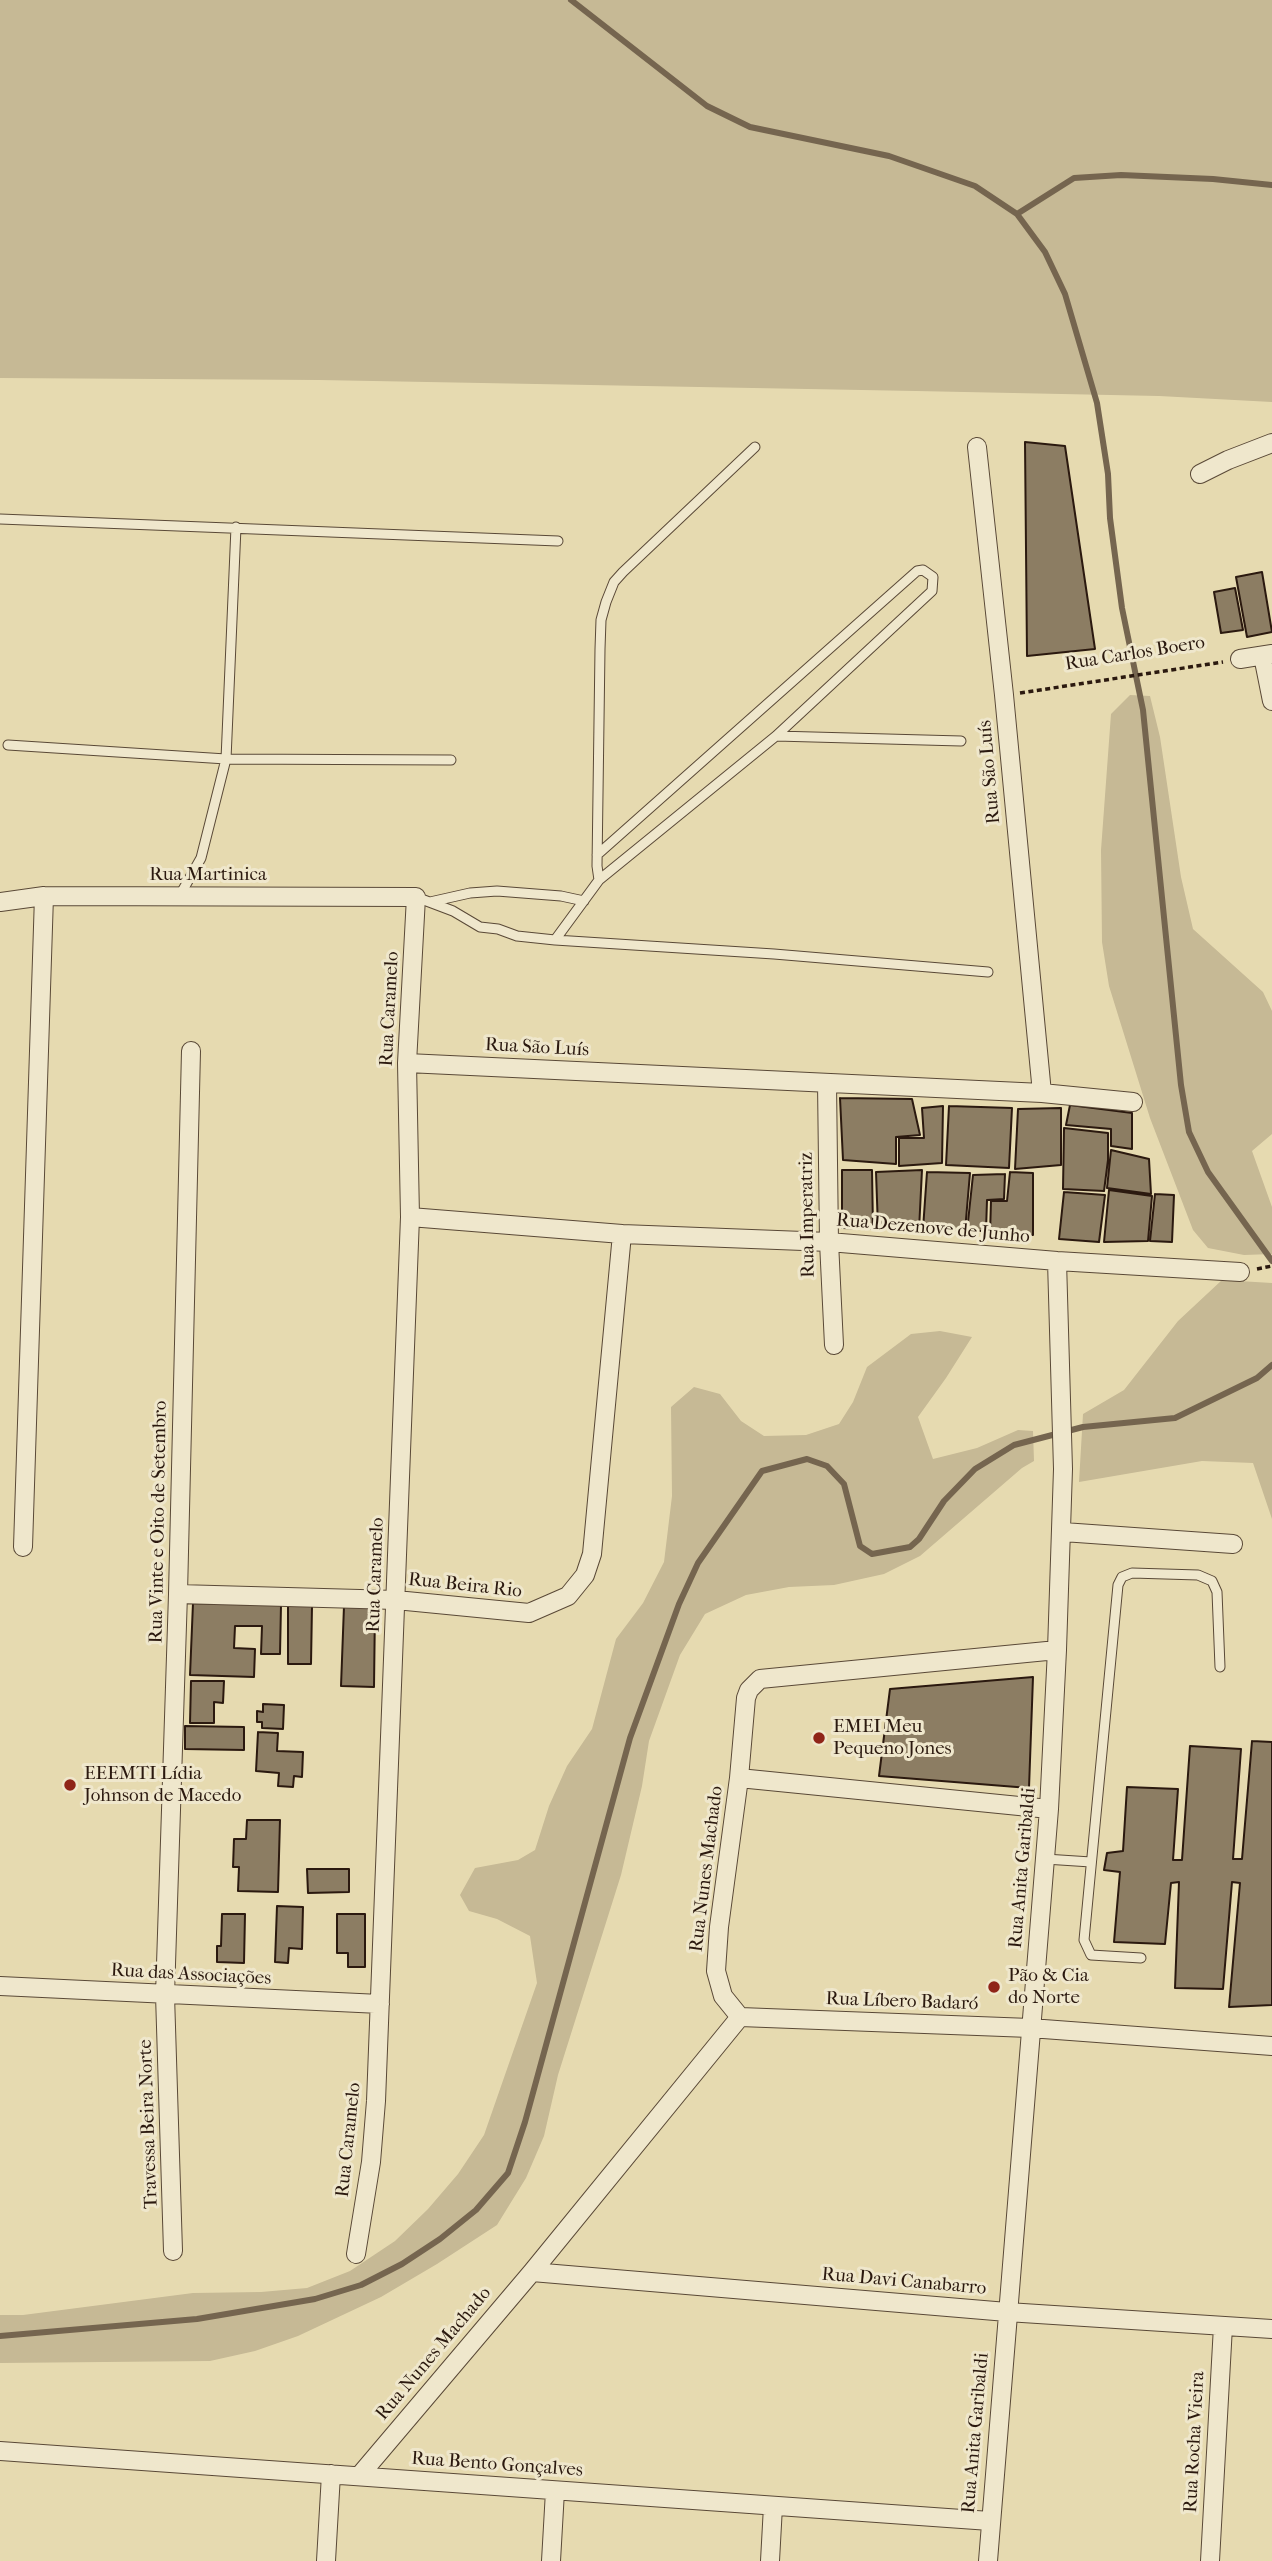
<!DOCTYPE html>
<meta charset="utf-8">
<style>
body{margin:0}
canvas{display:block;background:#e6dab0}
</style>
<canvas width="1272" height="2561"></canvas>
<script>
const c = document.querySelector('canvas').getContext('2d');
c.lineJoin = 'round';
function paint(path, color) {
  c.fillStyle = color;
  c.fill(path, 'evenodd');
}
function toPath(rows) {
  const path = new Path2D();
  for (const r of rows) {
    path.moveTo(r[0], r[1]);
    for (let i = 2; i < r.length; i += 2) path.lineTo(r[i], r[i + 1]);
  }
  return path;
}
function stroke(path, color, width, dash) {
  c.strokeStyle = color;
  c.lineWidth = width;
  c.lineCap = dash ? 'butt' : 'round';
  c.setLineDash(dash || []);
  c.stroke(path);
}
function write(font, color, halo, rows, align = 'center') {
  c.font = font + ' "IM FELL French Canon",serif';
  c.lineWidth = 6;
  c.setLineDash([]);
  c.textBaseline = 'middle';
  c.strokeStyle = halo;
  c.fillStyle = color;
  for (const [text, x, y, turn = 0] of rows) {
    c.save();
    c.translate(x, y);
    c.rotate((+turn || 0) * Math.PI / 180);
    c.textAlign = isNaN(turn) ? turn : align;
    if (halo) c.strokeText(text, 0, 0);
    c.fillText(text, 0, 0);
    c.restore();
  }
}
const green = toPath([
 [0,0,1272,0,1272,402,1159,396,916,391,319,380,0,378],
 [1130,695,1150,696,1160,737,1181,877,1193,929,1263,992,1272,1011,1272,1134,1252,1151,1272,1207,1272,1254,1244,1255,1208,1248,1193,1230,1150,1118,1109,986,1102,942,1101,850,1111,714],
 [1222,1280,1272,1283,1272,1519,1253,1463,1202,1461,1079,1482,1083,1414,1124,1390,1178,1321],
 [940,1331,972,1337,946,1378,918,1417,933,1459,977,1448,1018,1430,1033,1431,1034,1461,1022,1468,920,1556,884,1574,834,1585,789,1587,746,1595,705,1614,680,1655,649,1741,642,1786,621,1875,558,2075,544,2136,526,2178,497,2225,437,2264,381,2297,298,2336,255,2351,210,2361,0,2363,0,2315,23,2315,193,2293,261,2292,307,2288,350,2271,395,2241,428,2209,458,2174,484,2135,537,1983,530,1936,497,1919,469,1911,460,1895,475,1868,518,1860,535,1850,549,1806,567,1766,592,1729,616,1639,643,1603,664,1562,672,1496,671,1407,694,1387,720,1394,741,1421,764,1436,806,1435,839,1424,853,1402,867,1367,911,1334]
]);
const stream = toPath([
 [571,0,707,106,750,127,889,156,975,186,1017,214,1045,252,1065,294,1097,403,1108,474,1110,518,1122,608,1143,710,1181,1085,1189,1132,1208,1172,1272,1261],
 [1017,214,1074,178,1121,175,1213,179,1272,185],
 [0,2336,197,2319,315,2299,361,2285,402,2264,440,2239,476,2210,508,2173,525,2122,630,1738,679,1604,698,1563,762,1471,807,1459,827,1466,844,1484,860,1546,872,1554,910,1547,919,1539,944,1501,975,1469,1014,1445,1083,1427,1175,1418,1257,1378,1272,1365]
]);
const building = toPath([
 [1025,442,1065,446,1095,649,1027,656,1025,442],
 [1262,572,1272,632,1247,637,1236,577,1262,572],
 [1235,588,1243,630,1221,633,1214,592,1235,588],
 [840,1098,912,1099,920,1135,896,1137,896,1164,843,1160,840,1098],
 [1070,1105,1132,1113,1132,1149,1111,1146,1111,1129,1066,1125,1070,1105],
 [943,1106,942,1163,899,1166,899,1138,924,1138,922,1108,943,1106],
 [949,1106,1012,1108,1009,1168,946,1165,949,1106],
 [1061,1108,1061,1165,1015,1169,1018,1109,1061,1108],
 [1064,1128,1108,1133,1108,1160,1104,1191,1063,1189,1064,1128],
 [1111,1150,1149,1159,1151,1194,1107,1188,1111,1150],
 [842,1170,872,1170,873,1229,842,1228,842,1170],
 [922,1170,919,1230,878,1228,876,1172,922,1170],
 [927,1172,970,1173,965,1231,923,1229,927,1172],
 [1010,1172,1033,1173,1033,1235,990,1234,991,1201,1007,1201,1010,1172],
 [1005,1174,1004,1199,987,1200,986,1231,967,1231,973,1175,1005,1174],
 [1109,1190,1152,1196,1148,1241,1104,1242,1109,1190],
 [1064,1192,1105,1195,1099,1242,1059,1239,1064,1192],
 [1155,1194,1174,1195,1172,1242,1150,1241,1155,1194],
 [193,1603,281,1605,280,1654,261,1654,262,1626,235,1626,234,1648,255,1649,254,1677,190,1675,193,1603],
 [288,1605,312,1606,311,1664,288,1664,288,1605],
 [344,1606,375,1607,374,1687,341,1686,344,1606],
 [1033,1677,1029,1788,879,1776,890,1689,1033,1677],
 [191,1681,224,1681,223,1703,214,1702,214,1723,190,1723,191,1681],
 [263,1704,284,1705,283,1729,262,1728,262,1722,257,1722,257,1711,263,1712,263,1704],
 [185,1726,244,1727,244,1750,185,1749,185,1726],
 [258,1732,278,1733,277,1751,303,1752,302,1777,294,1776,293,1787,278,1786,279,1773,256,1771,258,1732],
 [1252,1741,1272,1742,1272,2005,1229,2007,1240,1883,1232,1882,1223,1989,1175,1988,1179,1882,1171,1883,1165,1944,1114,1942,1120,1872,1104,1870,1107,1853,1123,1851,1127,1787,1178,1789,1173,1860,1182,1860,1190,1746,1241,1749,1233,1859,1242,1859,1252,1741],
 [247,1820,280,1820,278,1892,238,1891,239,1867,233,1867,234,1839,246,1839,247,1820],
 [307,1869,349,1869,349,1892,308,1893,307,1869],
 [277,1906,303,1907,302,1949,289,1948,288,1963,275,1962,277,1906],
 [222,1914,245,1914,244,1963,217,1962,217,1946,221,1946,222,1914],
 [337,1914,365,1914,365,1967,348,1967,348,1953,337,1953,337,1914]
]);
const path = toPath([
 [1020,693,1223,662],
 [1257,1269,1272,1266]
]);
const service = toPath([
 [0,519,558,541],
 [776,736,961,741],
 [8,745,226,759,451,760],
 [599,880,597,866,600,649,601,620,606,602,614,582,623,572,755,447],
 [180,895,201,858,226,759,236,527],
 [416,897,453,911,480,927,498,929,517,936,555,940,599,880,776,736,932,591,933,577,923,570,917,571,597,855],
 [430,902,470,893,497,891,561,896,584,901],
 [555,940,774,954,988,972],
 [1045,1859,1091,1862],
 [1141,1958,1091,1955,1084,1940,1118,1585,1122,1577,1132,1573,1198,1575,1212,1581,1217,1592,1220,1667]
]);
const minor = toPath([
 [977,447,1004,695,1042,1093],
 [1200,474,1228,460,1272,443],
 [1263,656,1272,701],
 [1240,659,1272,654],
 [0,902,44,896,416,897,407,1063,410,1217,376,2101,371,2162,356,2254],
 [407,1063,1042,1093,1133,1102],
 [827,1083,829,1242,834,1345],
 [410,1217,622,1234,829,1242,1057,1261,1240,1272],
 [1063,1532,1233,1544],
 [23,1547,44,896],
 [178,1594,396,1600,529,1613,568,1596,585,1575,592,1554,622,1234],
 [739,1778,1049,1809],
 [0,1986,380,2004],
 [740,2017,723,1996,716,1971,719,1927,739,1778,746,1698,749,1690,760,1679,1057,1650],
 [740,2017,1030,2028,1272,2046],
 [173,2251,165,1995,178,1594,191,1051],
 [532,2272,1007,2312,1272,2329],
 [0,2451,990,2521],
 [360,2475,532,2272,740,2017],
 [326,2561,331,2474],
 [551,2561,555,2491],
 [770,2561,773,2506],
 [988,2561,1049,1809,1057,1650,1063,1469,1057,1261],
 [1210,2561,1223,2326]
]);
const markers = [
 [819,1738,7,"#8f2418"],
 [70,1785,7,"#8f2418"],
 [994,1987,7,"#8f2418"]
];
const streetNames = [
 ["Rua Carlos Boero",1135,654,-9],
 ["Rua São Luís",990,772,-95],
 ["Rua Martinica",208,875],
 ["Rua Caramelo",390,1009,-87],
 ["Rua São Luís",537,1048,3],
 ["Rua Imperatriz",808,1215,-91],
 ["Rua Dezenove de Junho",933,1229,5],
 ["Rua Vinte e Oito de Setembro",159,1522,-89],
 ["Rua Caramelo",376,1575,-88],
 ["Rua Beira Rio",465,1586,6],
 ["Rua Anita Garibaldi",1023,1868,-85],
 ["Rua Nunes Machado",707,1869,-83],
 ["Rua das Associações",191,1975,3],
 ["Rua Líbero Badaró",902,2002,2],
 ["Travessa Beira Norte",149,2124,-92],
 ["Rua Caramelo",349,2140,-84],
 ["Rua Davi Canabarro",904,2282,5],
 ["Rua Nunes Machado",434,2354,-50],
 ["Rua Anita Garibaldi",976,2433,-85],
 ["Rua Rocha Vieira",1195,2442,-87],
 ["Rua Bento Gonçalves",497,2465,4]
];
const poiNames = [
 ["EMEI Meu",833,1727],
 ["Pequeno Jones",833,1749],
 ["EEEMTI Lídia",84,1774],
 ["Johnson de Macedo",84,1796],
 ["Pão & Cia",1008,1976],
 ["do Norte",1008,1998]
];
paint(green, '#c6b995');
stroke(stream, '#75654f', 6);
paint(building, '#8c7d63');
stroke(building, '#2b190f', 2);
stroke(service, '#5a4937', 11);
stroke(minor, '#5a4937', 20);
stroke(path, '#2b190f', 3.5, [5, 3.5]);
stroke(service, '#efe7cc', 9);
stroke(minor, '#efe7cc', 18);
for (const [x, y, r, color] of markers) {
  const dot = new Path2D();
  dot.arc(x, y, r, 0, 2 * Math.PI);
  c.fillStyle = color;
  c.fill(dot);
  stroke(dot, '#efe7cc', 2.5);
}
write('19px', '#2b190f', '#efe7cc', streetNames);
write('19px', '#2b190f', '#efe7cc', poiNames, 'left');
</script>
